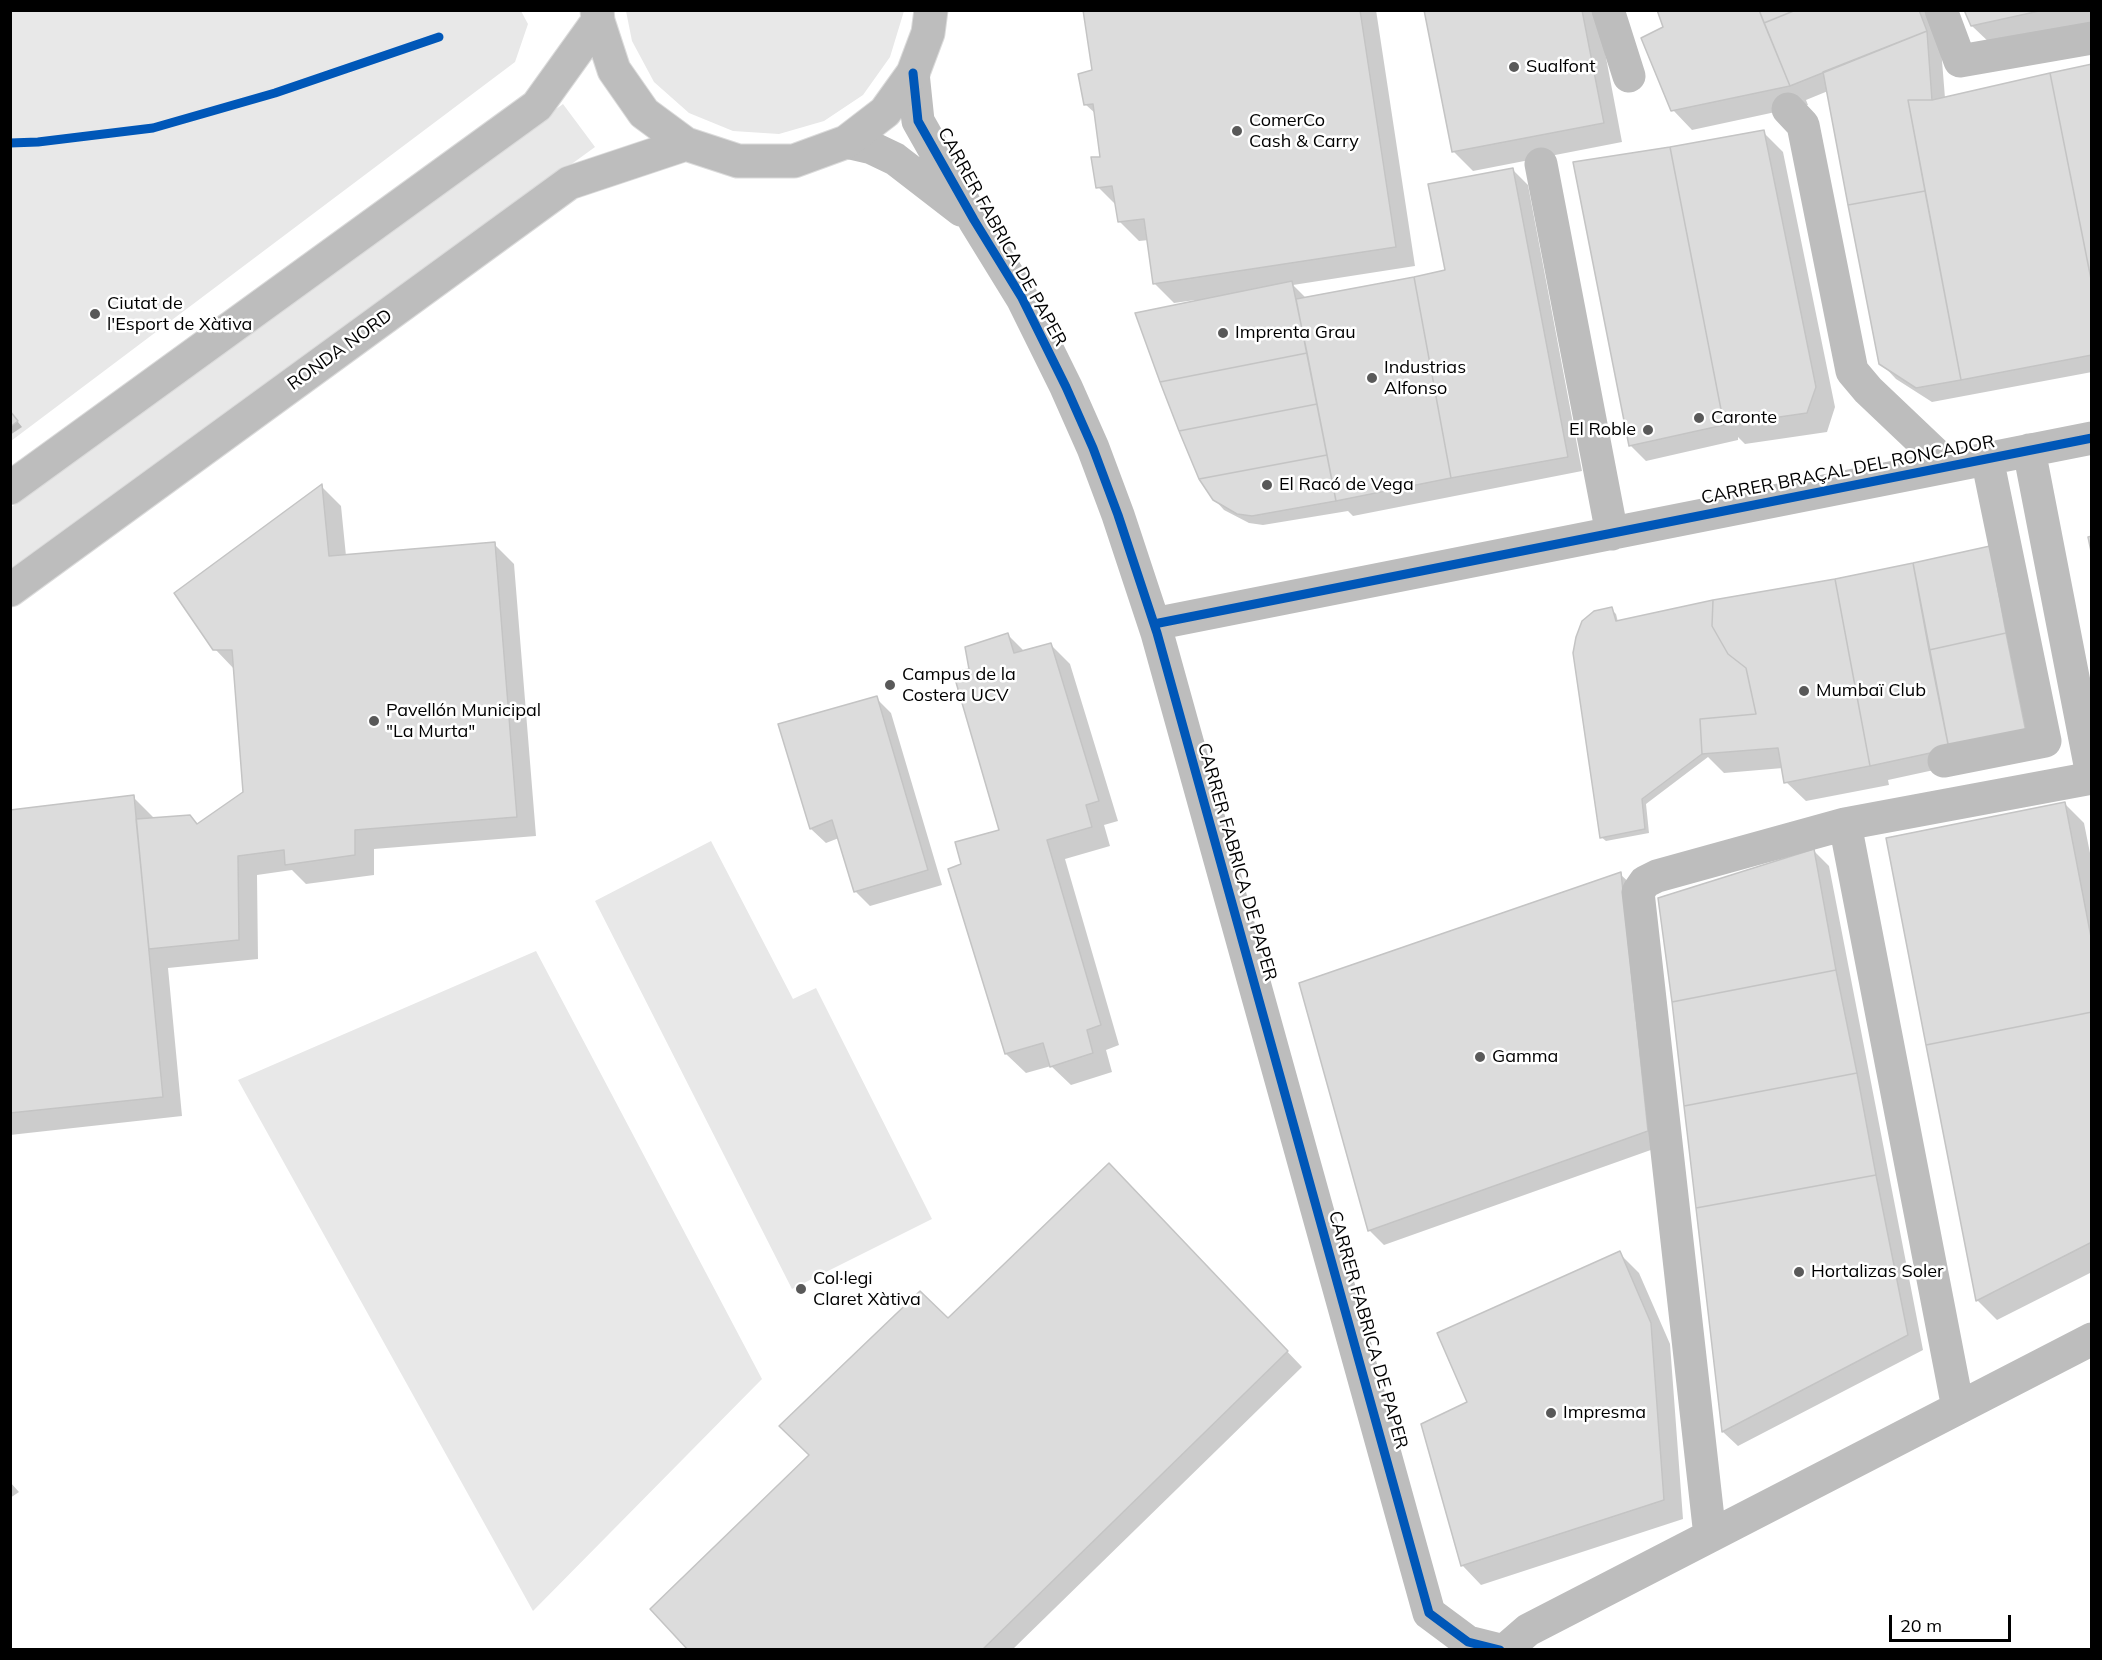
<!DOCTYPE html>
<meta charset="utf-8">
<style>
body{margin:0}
#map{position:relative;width:2102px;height:1660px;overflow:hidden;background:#fff;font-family:Mulish,sans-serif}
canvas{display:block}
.frame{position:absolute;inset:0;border:12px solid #000;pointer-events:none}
.scale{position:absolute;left:1889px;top:1615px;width:122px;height:27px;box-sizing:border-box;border:3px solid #000;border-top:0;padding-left:8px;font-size:18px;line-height:21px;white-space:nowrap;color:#000;-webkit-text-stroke:4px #fff;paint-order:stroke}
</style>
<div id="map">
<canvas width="2102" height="1660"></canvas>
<div class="frame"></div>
<div class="scale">20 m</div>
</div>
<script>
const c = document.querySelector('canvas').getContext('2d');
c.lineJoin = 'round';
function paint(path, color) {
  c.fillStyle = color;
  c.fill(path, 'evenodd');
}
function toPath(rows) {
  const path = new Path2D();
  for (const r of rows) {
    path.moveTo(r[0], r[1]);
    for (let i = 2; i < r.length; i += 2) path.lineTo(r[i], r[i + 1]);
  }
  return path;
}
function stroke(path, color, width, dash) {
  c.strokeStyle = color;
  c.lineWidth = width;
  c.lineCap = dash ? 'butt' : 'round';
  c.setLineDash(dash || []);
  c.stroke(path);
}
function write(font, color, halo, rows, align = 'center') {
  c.font = font + ' Mulish,sans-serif';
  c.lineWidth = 5;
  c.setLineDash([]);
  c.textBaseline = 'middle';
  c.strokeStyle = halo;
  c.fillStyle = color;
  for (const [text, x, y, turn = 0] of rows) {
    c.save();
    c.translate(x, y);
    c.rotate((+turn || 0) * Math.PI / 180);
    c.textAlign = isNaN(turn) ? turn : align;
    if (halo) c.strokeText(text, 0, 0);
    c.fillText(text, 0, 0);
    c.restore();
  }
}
const green = toPath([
 [11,11,521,11,528,24,515,62,11,441],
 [904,11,890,57,863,95,824,121,779,134,733,131,689,113,654,82,632,41,626,11],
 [563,104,595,147,11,572,10,508],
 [711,841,793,999,816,988,932,1219,792,1289,595,901],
 [536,951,762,1379,533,1611,238,1080]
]);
const shadow = toPath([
 [1084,10,1376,10,1415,266,1293,285,1307,299,1447,272,1513,170,1528,185,1582,471,1353,516,1348,511,1263,525,1249,523,1224,510,1206,490,1180,430,1195,300,1174,303,1154,283,1149,240,1139,241,1119,221,1117,206,1098,187,1102,158,1096,114,1085,104,1093,71],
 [1426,10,1597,10,1622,142,1473,171,1453,151],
 [1658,10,1927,10,1941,48,1945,98,2092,66,2092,372,1932,402,1896,379,1881,363,1828,91,1806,100,1808,105,1692,130,1673,110,1665,28],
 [1966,10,2092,10,2092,24,1992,45,1972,26],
 [1763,132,1783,152,1835,407,1827,432,1745,444,1738,437,1738,440,1646,461,1631,446,1574,164],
 [10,412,22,427,10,435],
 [321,486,341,506,346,556,494,544,514,564,536,836,374,849,374,875,306,884,292,870,257,875,258,959,168,968,182,1116,10,1135,10,811,133,797,153,817,153,819,198,825,245,793,235,670,215,649],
 [1990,548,2040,747,1888,780,1889,785,1806,801,1786,782,1783,768,1724,773,1708,757,1646,804,1649,833,1606,841,1601,837,1611,609,1616,614,1618,622],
 [1008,635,1025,652,1051,645,1070,664,1118,821,1104,825,1110,846,1065,859,1119,1045,1106,1050,1112,1072,1071,1085,1051,1066,1026,1073,1006,1054,950,869,963,864,1001,831,971,670],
 [876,698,891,713,942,885,870,906,855,891,839,838,826,843,811,829],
 [2064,803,2084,823,2092,863,2092,1272,1997,1320,1978,1301,1927,1044],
 [1814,851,1829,866,1923,1350,1738,1446,1723,1432,1674,1002],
 [1620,874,1635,888,1662,1146,1384,1245,1369,1230],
 [1124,1180,1302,1367,1012,1650,690,1650,948,1321],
 [1619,1253,1639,1273,1670,1344,1683,1519,1481,1585,1462,1565,1469,1403],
 [10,1482,19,1492,10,1498]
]);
const building = toPath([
 [1083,10,1360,10,1396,247,1153,284,1144,219,1118,222,1112,186,1096,188,1091,157,1100,157,1093,104,1084,105,1078,74,1092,70,1083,10],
 [1424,10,1582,10,1604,123,1452,152,1424,10],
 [1657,10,1759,10,1790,86,1671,111,1641,38,1663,27,1657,10],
 [1759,10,1796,10,1764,23,1759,10],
 [1796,10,1919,10,1927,31,1790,86,1764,23,1796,10],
 [1964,10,2044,10,1971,26,1964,10],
 [1927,31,1932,100,1908,100,1925,191,1848,205,1823,72,1927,31],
 [2092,64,2092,284,2050,73,2092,64],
 [2050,73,2092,284,2092,355,1961,380,1908,100,1932,100,2050,73],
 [1764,130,1816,387,1807,413,1724,425,1670,147,1764,130],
 [1670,147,1724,425,1629,446,1573,162,1670,147],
 [1513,168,1568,457,1451,478,1414,277,1445,270,1428,184,1513,168],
 [1925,191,1961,380,1916,388,1879,364,1848,205,1925,191],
 [1414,277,1451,478,1336,501,1296,299,1414,277],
 [1292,281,1307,353,1160,382,1135,313,1292,281],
 [1307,353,1317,404,1179,431,1160,382,1307,353],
 [1317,404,1327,455,1199,479,1179,431,1317,404],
 [10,411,18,421,10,427,10,411],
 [1327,455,1336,501,1252,516,1237,514,1213,500,1199,479,1327,455],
 [322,484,329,556,495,542,517,817,355,830,355,855,285,865,284,850,238,856,239,940,149,949,136,819,190,815,197,824,243,792,232,650,213,650,174,593,322,484],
 [2092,536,2092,556,2088,537,2092,536],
 [1990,546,2006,633,1929,650,1913,563,1990,546],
 [1913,563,1949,749,1870,766,1835,579,1913,563],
 [1835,579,1870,766,1784,783,1778,748,1702,754,1700,719,1756,714,1746,668,1728,654,1712,626,1713,600,1835,579],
 [1713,600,1712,626,1728,654,1746,668,1756,714,1700,719,1702,754,1642,799,1645,829,1600,838,1573,653,1576,637,1582,621,1594,611,1612,607,1616,621,1713,600],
 [1008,633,1014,653,1051,643,1099,801,1086,805,1092,827,1047,840,1101,1025,1087,1030,1093,1053,1050,1067,1043,1043,1005,1054,948,869,961,864,955,842,999,830,953,672,969,669,965,647,1008,633],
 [2006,633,2026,732,1949,749,1929,650,2006,633],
 [877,696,928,870,854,892,832,820,810,829,778,724,877,696],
 [134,795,163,1097,10,1113,10,810,134,795],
 [2065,802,2092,942,2092,1012,1926,1045,1886,838,2065,802],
 [1814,849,1836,970,1672,1002,1658,898,1814,849],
 [1621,872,1648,1131,1368,1231,1299,983,1621,872],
 [1836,970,1857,1073,1684,1106,1672,1002,1836,970],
 [2092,1012,2092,1242,1976,1301,1926,1045,2092,1012],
 [1857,1073,1876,1175,1696,1208,1684,1106,1857,1073],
 [1109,1163,1288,1351,982,1650,688,1650,650,1609,809,1455,779,1426,920,1291,948,1318,1109,1163],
 [1876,1175,1908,1335,1722,1432,1696,1208,1876,1175],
 [1620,1251,1651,1323,1664,1500,1461,1566,1421,1424,1467,1402,1437,1333,1620,1251]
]);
const minor = toPath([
 [1608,10,1629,76],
 [1941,10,1960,61,2092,38],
 [913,73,918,121,974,220,1022,298,1066,387,1093,448,1118,515,1157,633,1429,1613,1468,1642,1500,1650],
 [1788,109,1803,125,1852,371,1868,390,1948,466],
 [846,142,872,148,895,159,961,210],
 [1541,164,1612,534],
 [2029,450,2092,775],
 [1154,624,2092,438],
 [1944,761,2045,741,1987,458],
 [1845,824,1958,1408],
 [1710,1536,1638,892,1645,882,1657,876,1845,824,2092,778],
 [1505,1650,1528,1630,2092,1339]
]);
const major = toPath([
 [597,10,598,21,614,70,644,113,686,144,738,161,794,161,846,142,885,112,913,73,928,33,931,10],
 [10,488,537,106,598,21],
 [10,590,569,183,686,144]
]);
const cycleway = toPath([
 [913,73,918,121,974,220,1022,298,1066,387,1093,448,1118,515,1157,633,1429,1613,1468,1642,1500,1650],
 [10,143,38,142,153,128,275,93,439,37],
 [1154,624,2092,438]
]);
const markers = [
 [1514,67,6,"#595959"],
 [1237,131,6,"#595959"],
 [95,314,6,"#595959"],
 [1223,333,6,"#595959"],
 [1372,378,6,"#595959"],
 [1699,418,6,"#595959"],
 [1648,430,6,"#595959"],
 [1267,485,6,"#595959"],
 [890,685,6,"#595959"],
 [1804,691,6,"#595959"],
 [374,721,6,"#595959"],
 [1480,1057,6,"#595959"],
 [1799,1272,6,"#595959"],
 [801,1289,6,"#595959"],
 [1551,1413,6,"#595959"]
];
const poiNames = [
 ["Sualfont",1526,67],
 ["ComerCo",1249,121],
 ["Cash & Carry",1249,142],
 ["Ciutat de",107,304],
 ["l'Esport de Xàtiva",107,325],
 ["Imprenta Grau",1235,333],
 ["Industrias",1384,368],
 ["Alfonso",1384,389],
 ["Caronte",1711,418],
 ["El Roble",1636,430,"right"],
 ["El Racó de Vega",1279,485],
 ["Campus de la",902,675],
 ["Costera UCV",902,696],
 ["Mumbaï Club",1816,691],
 ["Pavellón Municipal",386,711],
 ["\"La Murta\"",386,732],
 ["Gamma",1492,1057],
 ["Hortalizas Soler",1811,1272],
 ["Col·legi",813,1279],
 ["Claret Xàtiva",813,1300],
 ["Impresma",1563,1413]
];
const streetNames = [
 ["CARRER FABRICA DE PAPER",1002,237,61],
 ["RONDA NORD",340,350,-36],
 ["CARRER BRAÇAL DEL RONCADOR",1848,470,-11],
 ["CARRER FABRICA DE PAPER",1237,862,74],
 ["CARRER FABRICA DE PAPER",1368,1330,74]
];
paint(green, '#e8e8e8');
paint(shadow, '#0003');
paint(building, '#dcdcdc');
stroke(building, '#c4c4c4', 1.5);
stroke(major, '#dbdbdb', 35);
stroke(minor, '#bdbdbd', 33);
stroke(major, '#bdbdbd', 33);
stroke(cycleway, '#0057b8', 9);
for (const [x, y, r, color] of markers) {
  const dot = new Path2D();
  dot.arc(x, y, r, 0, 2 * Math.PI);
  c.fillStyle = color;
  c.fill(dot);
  stroke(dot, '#fff', 2);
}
write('18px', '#000', '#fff', poiNames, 'left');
write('18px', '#000', '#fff', streetNames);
</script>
